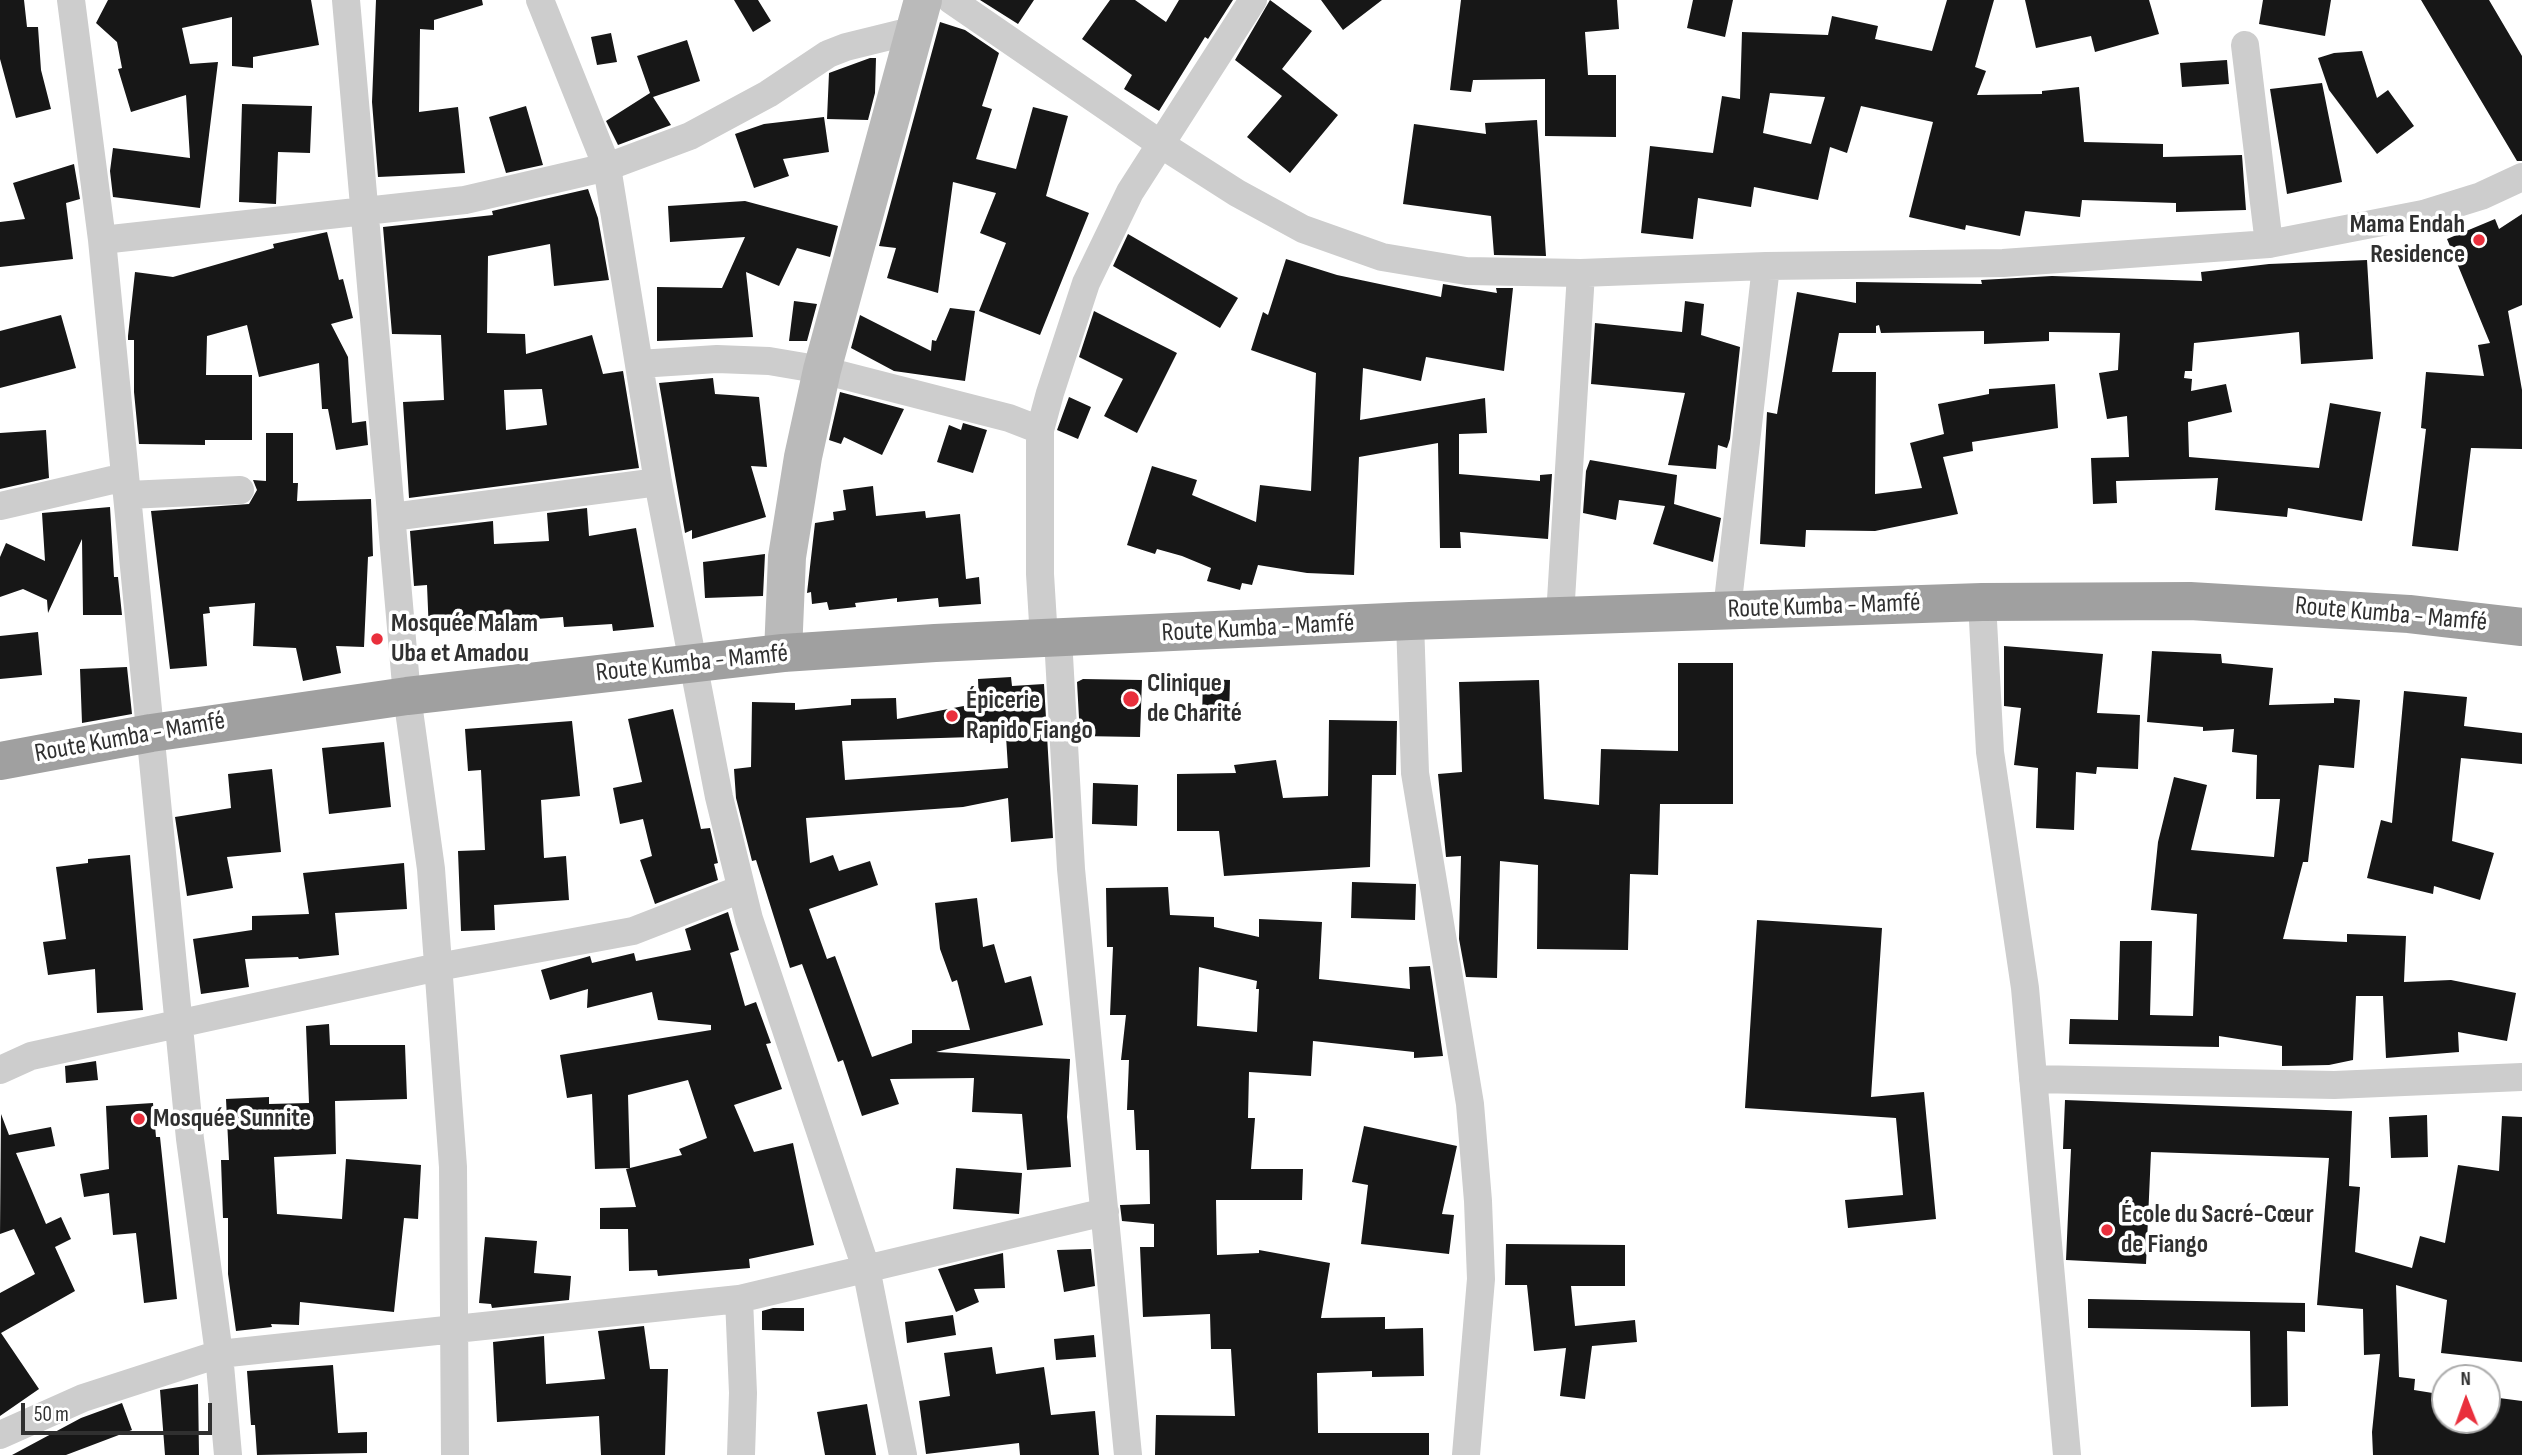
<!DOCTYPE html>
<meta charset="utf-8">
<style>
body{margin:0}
#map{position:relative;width:2522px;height:1455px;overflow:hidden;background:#fff;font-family:"Sofia Sans Condensed",sans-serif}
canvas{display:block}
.north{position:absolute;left:2431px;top:1364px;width:70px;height:70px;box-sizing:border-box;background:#fff;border:2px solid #acacac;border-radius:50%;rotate:359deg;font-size:19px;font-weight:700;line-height:28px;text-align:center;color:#303030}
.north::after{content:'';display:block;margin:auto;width:24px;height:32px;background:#e92f3c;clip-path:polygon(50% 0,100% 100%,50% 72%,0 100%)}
.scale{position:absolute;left:21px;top:1403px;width:191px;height:32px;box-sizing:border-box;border:4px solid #303030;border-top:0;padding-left:9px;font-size:21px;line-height:24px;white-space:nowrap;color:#303030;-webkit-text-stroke:5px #fff;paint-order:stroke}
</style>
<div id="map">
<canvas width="2522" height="1455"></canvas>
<div class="north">N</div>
<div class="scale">50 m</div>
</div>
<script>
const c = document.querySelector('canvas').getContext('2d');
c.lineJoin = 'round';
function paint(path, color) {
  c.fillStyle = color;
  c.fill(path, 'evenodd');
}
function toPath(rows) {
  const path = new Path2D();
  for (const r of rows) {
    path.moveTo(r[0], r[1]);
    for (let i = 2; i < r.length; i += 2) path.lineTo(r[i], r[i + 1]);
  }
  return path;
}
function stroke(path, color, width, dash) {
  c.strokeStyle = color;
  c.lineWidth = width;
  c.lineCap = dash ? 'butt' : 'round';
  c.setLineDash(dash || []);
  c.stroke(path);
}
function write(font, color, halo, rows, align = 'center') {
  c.font = font + ' "Sofia Sans Condensed",sans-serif';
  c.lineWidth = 7;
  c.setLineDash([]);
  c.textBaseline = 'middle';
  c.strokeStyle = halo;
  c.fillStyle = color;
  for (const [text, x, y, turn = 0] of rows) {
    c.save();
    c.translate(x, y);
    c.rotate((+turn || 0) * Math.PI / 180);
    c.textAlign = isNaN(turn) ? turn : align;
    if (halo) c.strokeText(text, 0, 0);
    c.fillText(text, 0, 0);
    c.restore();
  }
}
const building = toPath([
 [0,0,24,0,27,27,38,27,41,70,51,109,16,118,0,59],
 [108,0,311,0,319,45,253,57,253,68,232,66,232,17,182,28,190,64,218,62,200,208,113,197,110,171,113,148,190,158,186,95,131,112,118,69,122,68,117,42,96,23],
 [376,0,482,0,483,5,434,20,434,30,420,29,419,112,458,107,465,173,378,177,372,102],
 [734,0,758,0,771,21,753,32],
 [980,0,1034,0,1018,24],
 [1110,0,1135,0,1166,22,1179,0,1233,0,1208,39,1205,37,1159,111,1124,89,1132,75,1082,39],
 [1270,0,1312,31,1282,69,1338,115,1290,173,1247,137,1282,96,1235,60],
 [1321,0,1382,0,1343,30],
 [1461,0,1617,0,1619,29,1585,32,1588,75,1616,75,1616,137,1545,136,1545,79,1473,80,1471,92,1450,90],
 [1693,0,1733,0,1725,37,1687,28],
 [1947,0,1994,0,1975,67,1986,71,1977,95,2042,94,2042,91,2079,87,2084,142,2163,144,2163,157,2242,155,2246,210,2176,212,2176,203,2082,200,2080,217,2025,211,2020,236,1966,225,1965,230,1909,217,1933,122,1861,106,1847,153,1830,147,1818,200,1754,187,1751,207,1698,198,1693,239,1641,233,1650,146,1713,153,1722,96,1740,99,1742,32,1828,35,1832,16,1878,26,1875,39,1932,51],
 [1770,93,1825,97,1811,144,1763,133],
 [2025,0,2149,0,2159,34,2095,52,2091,36,2036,48],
 [2263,0,2331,0,2325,36,2259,24],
 [2421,0,2489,0,2522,56,2522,161,2517,161],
 [940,22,965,30,999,53,982,106,992,109,976,159,1016,169,1033,107,1068,116,1046,196,1089,213,1040,335,979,311,1006,243,980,233,996,193,953,182,938,293,887,278,896,248,879,246],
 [611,33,617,62,597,65,591,37],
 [687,40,700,81,653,97,671,125,618,145,606,121,650,93,637,56],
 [2362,51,2377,98,2388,90,2414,126,2377,154,2329,90,2318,58,2334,53],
 [870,58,876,58,875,93,868,120,827,119,829,73],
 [2227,60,2229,84,2182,87,2180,63],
 [2322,83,2342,182,2287,194,2270,89],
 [242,104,312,106,310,153,278,152,276,204,239,202],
 [526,106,543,165,506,173,489,117],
 [824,117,829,152,783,159,789,176,754,188,735,134,764,124],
 [1537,120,1546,256,1494,255,1491,216,1403,204,1414,124,1486,134,1485,123],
 [74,164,80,199,66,203,73,259,0,267,0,222,25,219,13,183],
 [588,189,598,218,609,280,554,286,550,244,488,256,487,333,525,334,526,354,592,335,603,374,623,371,639,468,409,498,403,402,444,400,441,335,392,334,383,227,493,215,492,211],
 [542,389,547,425,506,430,504,390],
 [745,201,838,226,830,257,797,248,779,286,746,272,753,337,657,341,657,287,722,288,745,237,670,242,668,206],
 [2522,214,2522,305,2508,311,2522,390,2522,449,2471,448,2458,551,2412,546,2426,429,2421,428,2426,372,2484,376,2478,345,2490,343,2447,239,2495,219,2499,229],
 [327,232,339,280,343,279,353,318,331,324,348,357,352,423,366,421,368,445,336,450,328,409,322,409,319,363,259,377,247,325,207,336,206,375,252,375,252,440,205,440,205,445,139,444,134,392,134,340,128,340,128,336,135,272,173,277,274,248,273,244],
 [1128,234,1238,298,1220,328,1113,266],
 [1286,259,1337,275,1441,297,1443,284,1497,293,1496,288,1513,288,1504,371,1426,357,1421,381,1363,368,1360,420,1485,398,1487,433,1459,434,1459,474,1540,481,1540,475,1552,474,1548,539,1460,532,1461,548,1440,548,1438,443,1359,457,1354,575,1307,573,1258,565,1252,585,1242,583,1240,590,1207,581,1211,568,1182,556,1157,549,1155,554,1127,545,1152,466,1197,480,1192,495,1256,522,1260,485,1311,491,1316,373,1251,350,1263,312,1268,315],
 [2367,260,2373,359,2301,364,2299,332,2194,343,2192,371,2185,371,2184,378,2192,379,2191,391,2226,384,2232,412,2188,422,2189,457,2319,468,2330,403,2381,412,2362,521,2288,508,2287,517,2215,510,2218,478,2116,481,2117,503,2093,504,2091,458,2129,457,2127,416,2107,419,2099,373,2118,370,2120,333,2049,332,2049,341,1984,344,1984,331,1881,333,1879,325,1876,326,1876,333,1839,333,1832,372,1876,372,1875,494,1922,488,1910,443,1944,434,1938,404,1989,394,1989,389,2055,384,2058,428,1972,442,1973,451,1943,457,1958,514,1875,531,1806,530,1805,547,1760,544,1767,412,1777,414,1797,292,1856,303,1856,282,1982,284,1981,280,2052,276,2202,281,2201,272,2269,264],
 [794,301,817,304,807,341,789,341],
 [1685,301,1704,304,1701,335,1740,347,1730,439,1727,448,1718,445,1716,469,1668,465,1685,393,1591,384,1595,323,1682,332],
 [950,308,975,311,965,381,894,371,851,348,860,315,931,351,932,340,936,341],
 [1094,311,1177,353,1137,433,1104,416,1123,379,1079,357],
 [61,315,76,368,0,388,0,331],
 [713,378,715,394,759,397,767,467,751,466,766,517,692,539,692,530,685,533,659,383],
 [840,392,904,409,882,455,844,437,841,444,829,440],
 [1069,397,1091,407,1078,439,1057,430],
 [963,423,987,430,973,473,937,462,949,425,961,430],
 [46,430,49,478,0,489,0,433],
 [266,433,293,433,293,483,298,483,297,501,371,499,373,556,368,557,364,647,336,646,341,673,303,681,296,648,253,646,255,603,209,607,210,613,203,614,207,666,170,669,151,511,249,504,257,490,253,480,266,481],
 [1590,460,1677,475,1674,504,1721,518,1713,562,1653,544,1665,506,1619,500,1616,520,1583,513,1586,471],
 [873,486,876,516,925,511,926,518,960,514,966,579,979,577,981,604,939,607,938,598,897,602,897,598,855,603,856,607,829,610,827,602,812,604,811,592,807,593,815,523,834,520,833,512,846,510,843,490],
 [110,507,114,577,118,577,122,615,83,615,82,539,48,613,47,600,23,589,0,597,0,557,6,543,45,561,42,513],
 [587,508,589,536,636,528,654,627,613,631,612,624,564,627,563,617,496,622,497,630,429,633,427,585,414,586,410,531,493,521,494,544,549,541,547,513],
 [765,554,763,596,705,598,703,562],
 [38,632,42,675,0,679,0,636],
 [2004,646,2103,654,2097,713,2140,715,2138,769,2097,767,2096,774,2076,772,2074,830,2036,828,2038,768,2014,765,2021,708,2004,706],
 [2152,651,2221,654,2222,663,2273,668,2269,705,2334,703,2334,698,2360,700,2354,768,2319,765,2308,862,2303,862,2283,939,2347,942,2347,934,2406,936,2404,982,2451,980,2516,993,2507,1041,2458,1032,2459,1052,2386,1058,2383,996,2356,996,2353,1060,2329,1065,2282,1066,2282,1046,2219,1036,2219,1047,2069,1044,2070,1019,2118,1020,2120,941,2152,941,2150,1015,2193,1016,2197,914,2151,910,2158,842,2174,777,2207,785,2191,850,2274,857,2280,799,2256,799,2257,755,2232,752,2234,729,2203,731,2203,727,2147,722],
 [1678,663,1733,663,1733,804,1660,804,1658,875,1630,874,1628,950,1537,949,1538,865,1500,861,1497,978,1466,977,1459,939,1461,856,1446,857,1438,774,1462,772,1459,682,1539,680,1544,799,1599,805,1601,749,1678,751],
 [127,667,132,714,82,723,80,669],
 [1011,677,1012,686,1044,684,1053,838,1011,842,1008,798,963,807,806,818,810,863,833,855,839,871,870,861,878,885,809,909,827,959,835,956,872,1057,912,1043,912,1030,970,1030,957,980,952,982,940,949,935,903,977,898,983,947,994,944,1005,983,1031,976,1043,1025,936,1052,1070,1059,1067,1117,1071,1167,1027,1170,1022,1114,972,1112,974,1078,890,1079,899,1104,862,1116,843,1060,838,1062,802,964,790,968,756,860,752,861,736,798,734,769,751,767,752,702,795,703,795,710,851,705,851,699,896,698,897,719,979,703,978,679],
 [1006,736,1008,768,845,780,842,741],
 [1083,679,1142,680,1140,737,1080,736,1077,682],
 [1203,679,1230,680,1229,718,1202,718],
 [2404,691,2467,697,2464,726,2522,733,2522,764,2461,758,2452,841,2494,853,2480,900,2434,886,2433,894,2367,878,2381,820,2392,823],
 [673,709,701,829,710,828,718,863,714,864,718,880,655,904,640,860,652,856,643,819,620,824,613,788,642,782,628,719],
 [1329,720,1397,721,1396,775,1372,775,1370,867,1224,876,1219,831,1177,831,1177,774,1236,773,1234,765,1276,760,1283,798,1328,796],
 [572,721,580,796,541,800,544,858,566,856,569,900,494,905,495,930,461,931,458,851,485,850,481,770,468,771,465,729],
 [384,742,391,807,329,814,322,748],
 [272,769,281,852,227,857,233,888,187,896,175,817,231,808,228,774],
 [1093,783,1138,785,1137,826,1092,824],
 [130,855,143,1010,97,1013,95,969,48,975,43,942,66,939,56,867,88,863,88,859],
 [404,863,407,909,335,913,339,955,299,959,298,957,245,959,249,987,201,994,193,939,252,930,252,916,309,914,303,873],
 [1352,882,1416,884,1415,920,1351,918],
 [1168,887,1170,915,1214,917,1214,927,1259,937,1259,919,1322,922,1319,979,1410,989,1409,967,1430,966,1443,1056,1414,1058,1414,1052,1313,1041,1311,1076,1249,1072,1248,1118,1255,1118,1251,1169,1303,1169,1302,1200,1216,1200,1217,1255,1259,1253,1259,1250,1330,1263,1321,1318,1385,1317,1385,1329,1423,1328,1424,1376,1372,1377,1372,1371,1317,1373,1318,1433,1429,1433,1429,1455,1155,1455,1156,1415,1235,1416,1231,1349,1211,1349,1210,1314,1143,1317,1140,1247,1154,1247,1154,1224,1122,1221,1120,1205,1150,1204,1149,1150,1136,1150,1134,1110,1127,1110,1129,1060,1121,1060,1126,1015,1110,1015,1113,947,1107,947,1106,888],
 [1199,967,1257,981,1256,989,1259,989,1257,1032,1197,1026],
 [728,912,739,950,730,953,745,1006,756,1002,771,1043,766,1044,782,1089,734,1105,754,1152,793,1143,814,1245,749,1259,750,1268,658,1276,657,1270,629,1271,628,1229,600,1229,600,1208,636,1207,626,1169,682,1155,679,1149,707,1138,688,1080,628,1095,630,1168,595,1169,592,1094,567,1098,560,1055,711,1030,711,1025,658,1020,652,992,587,1008,588,989,550,1000,541,970,590,956,592,963,634,953,636,961,691,950,685,929],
 [1757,920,1882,928,1871,1097,1924,1092,1936,1219,1848,1228,1845,1200,1903,1195,1896,1118,1745,1108],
 [329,1024,330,1045,405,1045,407,1099,335,1101,336,1154,274,1157,277,1214,342,1219,346,1159,421,1165,418,1219,404,1218,394,1312,300,1302,299,1325,271,1324,272,1327,236,1331,228,1274,228,1218,223,1218,221,1160,229,1160,226,1099,269,1097,269,1104,309,1103,306,1026],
 [96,1061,98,1080,66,1083,65,1066],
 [2065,1100,2352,1111,2349,1186,2360,1187,2355,1252,2412,1268,2420,1236,2445,1243,2458,1165,2499,1171,2502,1116,2522,1117,2522,1362,2441,1353,2447,1300,2396,1285,2399,1377,2415,1379,2414,1390,2445,1395,2445,1420,2487,1420,2487,1402,2499,1403,2499,1398,2522,1401,2522,1455,2373,1455,2372,1432,2380,1354,2364,1355,2363,1309,2317,1305,2329,1158,2151,1152,2146,1264,2066,1260,2071,1149,2063,1149],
 [153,1103,156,1137,160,1137,177,1299,144,1303,136,1233,113,1235,109,1193,84,1197,80,1174,109,1169,106,1106],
 [1,1114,9,1135,51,1127,55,1146,16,1153,46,1224,61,1217,71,1239,55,1247,75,1291,1,1333,39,1389,0,1416,0,1293,35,1274,14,1229,0,1234],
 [2427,1115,2428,1157,2391,1158,2389,1117],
 [1364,1126,1457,1146,1442,1214,1454,1215,1449,1254,1361,1244,1368,1185,1352,1182],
 [956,1168,1022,1173,1019,1214,953,1209],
 [485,1237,537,1241,534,1273,571,1276,569,1300,492,1308,491,1304,479,1303],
 [1506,1244,1625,1245,1625,1286,1571,1286,1575,1326,1635,1320,1637,1342,1592,1346,1585,1399,1560,1396,1566,1348,1534,1351,1527,1285,1505,1285],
 [1091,1249,1095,1286,1064,1292,1057,1250],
 [1003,1253,1005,1288,974,1289,979,1302,956,1312,938,1269],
 [2088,1299,2305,1303,2305,1332,2287,1331,2288,1406,2251,1407,2250,1331,2088,1328],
 [773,1308,804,1308,804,1331,762,1330,762,1311],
 [953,1315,956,1335,907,1343,905,1322],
 [644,1326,650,1369,668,1369,665,1455,601,1455,599,1416,497,1422,493,1342,544,1336,546,1384,605,1379,598,1331],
 [1094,1335,1096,1357,1056,1360,1054,1339],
 [992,1347,996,1374,1044,1367,1051,1415,1095,1411,1099,1455,1020,1455,1019,1443,926,1454,919,1401,950,1396,944,1353],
 [333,1365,338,1433,367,1432,367,1453,257,1455,255,1425,251,1425,247,1371],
 [198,1384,199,1455,165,1455,160,1390],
 [122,1403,132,1430,66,1455,12,1455,81,1418],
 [867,1404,876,1455,825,1455,817,1412]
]);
const minor = toPath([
 [71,0,102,240,190,1139,219,1354,228,1455],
 [346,0,407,696,431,869,453,1167,455,1455],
 [540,0,607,167,658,482,719,797,749,919,866,1268,903,1455],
 [951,0,1162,145,1237,193,1303,229,1382,257,1466,271,1581,273,1766,266,2003,263,2269,244,2423,214,2481,196,2522,177],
 [2245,45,2269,244],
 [102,240,465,200,607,167,690,136,768,94,828,54,846,47,915,30],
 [639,364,717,359,769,361,822,370,1009,418,1040,430],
 [127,495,240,490],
 [0,506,125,477],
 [392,517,658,482],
 [1982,602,1990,752,2025,988,2067,1455],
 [1727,610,1766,266],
 [1560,616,1581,273],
 [1410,621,1415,773,1470,1104,1478,1201,1481,1279,1466,1455],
 [1058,638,1071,869,1128,1455],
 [1044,639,1040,574,1040,430,1050,393,1086,283,1130,192,1253,0],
 [0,1070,31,1056,438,967,633,931,741,889],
 [2033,1079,2334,1085,2522,1077],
 [739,1299,743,1393,741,1455],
 [0,1435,83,1398,219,1354,739,1299,1105,1212]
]);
const secondary = toPath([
 [783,653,787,557,803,457,822,370,923,0]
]);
const trunk = toPath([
 [0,761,151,733,407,696,783,653,935,643,1410,621,1982,602,2190,601,2409,614,2522,627]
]);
const markers = [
 [2479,240,7,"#e92f3c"],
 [377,639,7,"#e92f3c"],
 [1131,699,9,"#e92f3c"],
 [952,716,7,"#e92f3c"],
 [139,1119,7,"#e92f3c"],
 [2107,1230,7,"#e92f3c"]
];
const poiNames = [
 ["Mama Endah",2465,225,"right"],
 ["Residence",2465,255,"right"],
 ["Mosquée Malam",391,624],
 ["Uba et Amadou",391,654],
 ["Clinique",1147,684],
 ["de Charité",1147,714],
 ["Épicerie",966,701],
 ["Rapido Fiango",966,731],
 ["Mosquée Sunnite",153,1119],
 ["École du Sacré-Cœur",2121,1215],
 ["de Fiango",2121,1245]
];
const streetNames = [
 ["Route Kumba - Mamfé",1824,607,-2],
 ["Route Kumba - Mamfé",2391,615,5],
 ["Route Kumba - Mamfé",1258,629,-3],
 ["Route Kumba - Mamfé",692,664,-6],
 ["Route Kumba - Mamfé",130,738,-10]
];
paint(building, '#171717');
stroke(minor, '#cdcdcd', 28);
stroke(secondary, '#bababa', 38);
stroke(trunk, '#a0a0a0', 38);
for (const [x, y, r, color] of markers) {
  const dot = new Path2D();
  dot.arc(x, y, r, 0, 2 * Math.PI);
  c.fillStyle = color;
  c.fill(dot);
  stroke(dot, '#fff', 2.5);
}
write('bold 26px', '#303030', '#fff', poiNames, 'left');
write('26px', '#303030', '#fff', streetNames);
</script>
